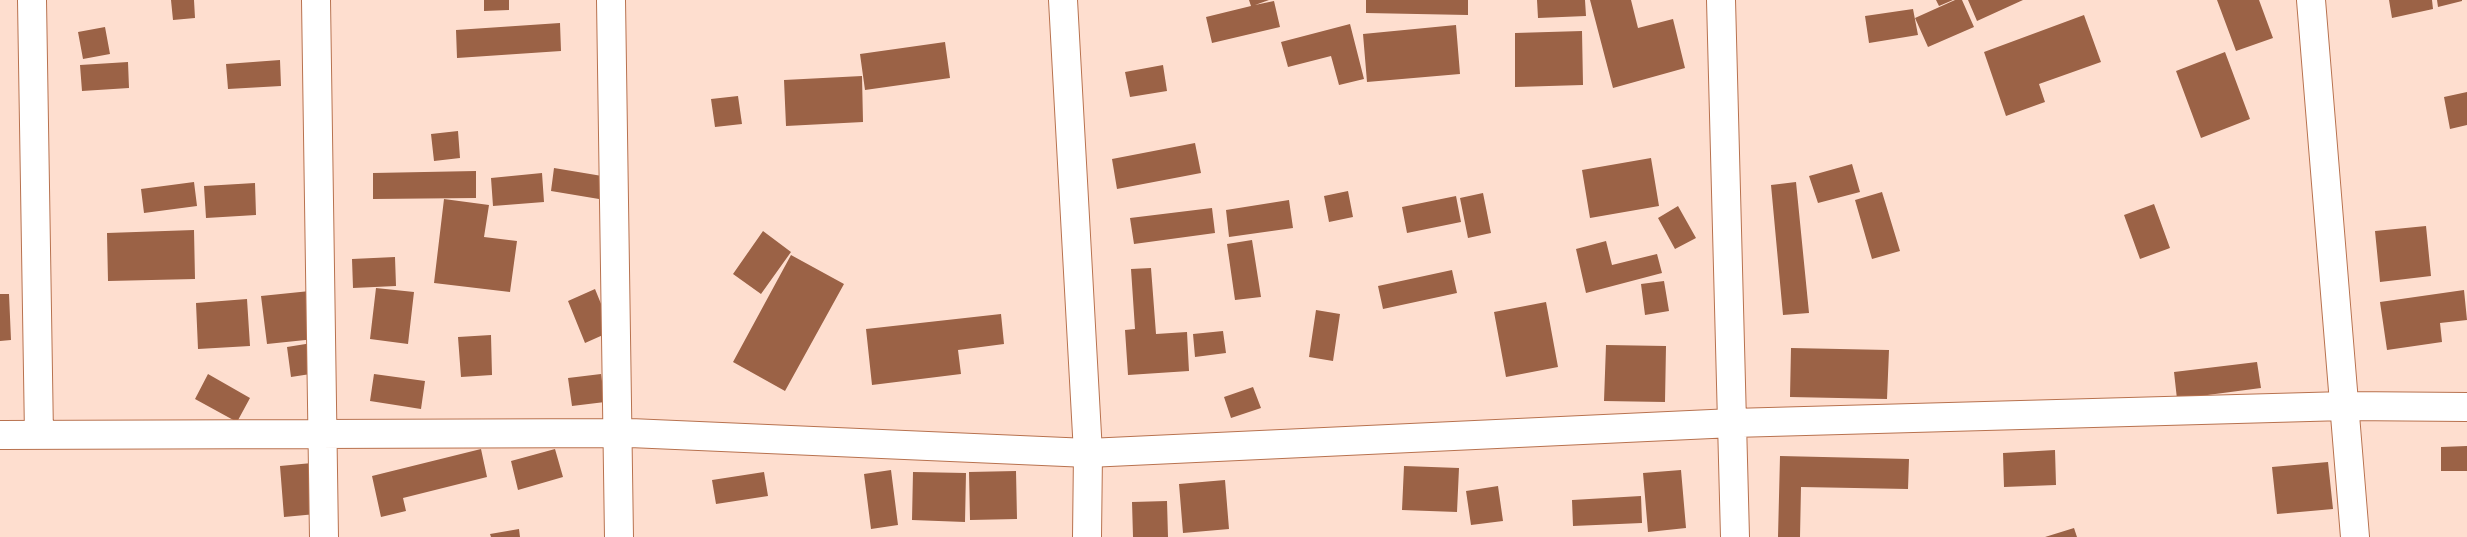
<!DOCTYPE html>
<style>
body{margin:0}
canvas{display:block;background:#fedecf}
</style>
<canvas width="2467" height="537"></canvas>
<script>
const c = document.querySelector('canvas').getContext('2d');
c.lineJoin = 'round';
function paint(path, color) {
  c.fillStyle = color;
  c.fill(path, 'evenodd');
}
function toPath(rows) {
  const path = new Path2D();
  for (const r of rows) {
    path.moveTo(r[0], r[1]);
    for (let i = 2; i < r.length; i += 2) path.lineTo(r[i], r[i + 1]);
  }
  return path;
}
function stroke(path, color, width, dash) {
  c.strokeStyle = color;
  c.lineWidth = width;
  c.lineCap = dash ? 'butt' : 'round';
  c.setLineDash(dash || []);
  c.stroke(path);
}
const building = toPath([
 [171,0,194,0,195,18,173,20],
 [484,0,509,0,509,10,484,11],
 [1249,0,1269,0,1255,5,1274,1,1280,27,1212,43,1206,17,1251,6],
 [1366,0,1468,0,1468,15,1366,13],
 [1537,0,1585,0,1586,16,1538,18],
 [1590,0,1631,0,1638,28,1673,19,1685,68,1613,88],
 [1936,0,1953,0,1939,6],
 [1955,0,1962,0,1974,27,1928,47,1915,18],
 [1968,0,2023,0,1977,21],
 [2217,0,2259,0,2273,38,2236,51],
 [2389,0,2432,0,2433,9,2392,18],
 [2437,0,2462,0,2462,1,2438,7],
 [1913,9,1918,35,1869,43,1865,16],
 [2084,15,2101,62,2039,84,2045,102,2006,116,1984,52],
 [560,23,561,51,457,58,456,30],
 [1350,24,1364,79,1339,85,1331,56,1288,67,1281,42],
 [1456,25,1460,74,1367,82,1363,34],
 [105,27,110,54,83,59,78,32],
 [1582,31,1583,85,1515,87,1515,33],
 [945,42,950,78,865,90,860,54],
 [2225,52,2250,119,2201,138,2176,71],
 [280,60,281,86,228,89,226,64],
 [128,62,129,88,82,91,80,65],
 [1163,65,1167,91,1130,97,1125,72],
 [862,76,863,122,786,126,784,80],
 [2467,92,2467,125,2450,129,2444,97],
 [738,96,742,124,715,127,711,99],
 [458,131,460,158,434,161,431,134],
 [1195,143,1201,173,1117,189,1112,159],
 [1651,158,1659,206,1590,218,1582,170],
 [1852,164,1860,192,1818,203,1809,176],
 [554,168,602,176,599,199,551,191],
 [476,171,476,198,373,199,373,173],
 [542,173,544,202,493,206,491,178],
 [194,182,197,206,144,213,141,189],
 [1796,182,1809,313,1783,315,1771,185],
 [255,183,256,215,206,218,204,186],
 [1348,191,1353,217,1329,222,1324,196],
 [1882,192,1900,251,1872,259,1855,200],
 [1483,193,1491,233,1468,238,1460,198],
 [1456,196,1461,222,1407,233,1402,207],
 [444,199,489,205,484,237,517,241,510,292,434,283],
 [1289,200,1293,228,1229,237,1226,210],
 [2154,204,2170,248,2140,259,2124,215],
 [1678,206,1696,238,1675,249,1658,218],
 [1212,208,1215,233,1134,244,1130,218],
 [2426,226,2431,276,2380,282,2375,231],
 [194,230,195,279,108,281,107,233],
 [763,231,791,252,761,294,733,274],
 [1252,240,1261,297,1235,300,1227,244],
 [1606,241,1612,265,1657,254,1662,273,1586,293,1576,249],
 [791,255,844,284,785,391,733,362],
 [395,257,396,286,353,288,352,259],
 [1151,268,1156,334,1187,332,1189,371,1128,375,1125,330,1135,329,1131,269],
 [1452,270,1457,293,1383,309,1378,286],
 [1664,281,1669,311,1645,315,1641,284],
 [376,288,414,292,408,344,370,339],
 [595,289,612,331,585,343,568,301],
 [2464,290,2467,320,2440,323,2442,342,2387,350,2380,302],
 [310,291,315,339,267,344,261,296],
 [0,294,9,294,11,340,0,341],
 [247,299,250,346,198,349,196,303],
 [1546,302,1558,367,1506,377,1494,312],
 [1316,310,1340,314,1333,361,1309,357],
 [1001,314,1004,344,958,350,961,374,872,385,866,329],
 [1223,331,1226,353,1195,357,1193,334],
 [491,335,492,375,461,377,458,337],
 [312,343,317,373,291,377,287,347],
 [1606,345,1666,346,1665,402,1604,401],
 [1791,348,1889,350,1887,399,1790,397],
 [2257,362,2261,388,2177,399,2174,372],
 [208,374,250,398,237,422,195,399],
 [374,374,425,381,421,409,370,401],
 [601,374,605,402,572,406,568,378],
 [1253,387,1261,408,1231,418,1224,397],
 [2467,446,2467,471,2441,471,2441,447],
 [481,449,487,477,403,498,406,511,381,517,372,476],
 [555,449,563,477,518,490,511,461],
 [2055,450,2056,485,2004,487,2003,453],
 [1780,456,1909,459,1908,489,1801,487,1800,537,1778,537],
 [2328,462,2333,509,2277,514,2272,467],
 [312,463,316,514,284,517,280,466],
 [1404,466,1459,468,1457,512,1402,510],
 [891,470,898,525,871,529,864,474],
 [1681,470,1686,528,1648,532,1643,473],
 [1016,471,1017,519,970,520,969,472],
 [764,472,768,496,716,504,712,480],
 [913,472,966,473,965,522,912,520],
 [1225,480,1229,529,1183,533,1179,484],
 [1498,486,1503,521,1471,525,1466,491],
 [1641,496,1642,523,1573,526,1572,500],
 [1167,501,1168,537,1133,537,1132,502],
 [2074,528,2077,537,2045,537],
 [519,529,520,537,491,537,490,534]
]);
const street = toPath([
 [32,0,39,435],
 [316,0,324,537],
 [611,0,619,537],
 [1721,0,1735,537],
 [2311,0,2355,537],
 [0,435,630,433,1088,453,1733,423,2345,406,2467,407]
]);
const secondary = toPath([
 [1063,0,1088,453,1087,537]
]);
paint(building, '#9b6246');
stroke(street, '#b8724f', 30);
stroke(secondary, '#b8724f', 30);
stroke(street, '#fff', 28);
stroke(secondary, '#fff', 28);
</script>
